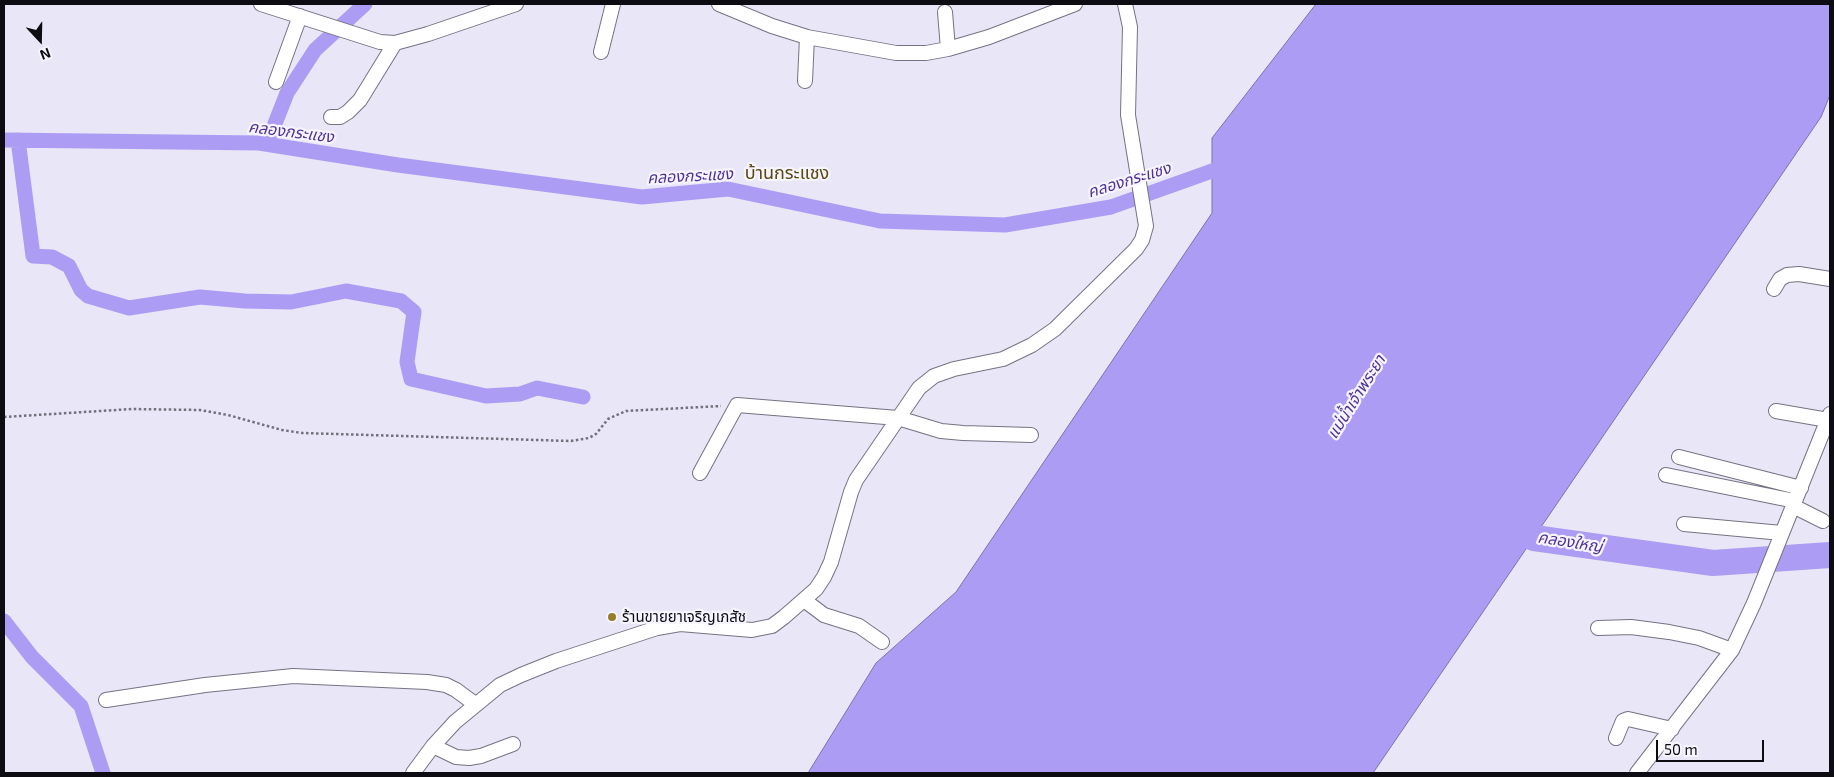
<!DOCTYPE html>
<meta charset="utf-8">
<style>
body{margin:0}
#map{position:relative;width:1834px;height:777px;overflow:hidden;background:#e8e6f7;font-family:"Exo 2",sans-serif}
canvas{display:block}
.frame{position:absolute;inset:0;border:5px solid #0d0c12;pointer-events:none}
.north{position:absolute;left:15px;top:15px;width:50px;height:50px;-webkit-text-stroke:4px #f5f4ff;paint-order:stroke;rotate:159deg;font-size:14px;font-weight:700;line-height:20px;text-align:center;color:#0d0c12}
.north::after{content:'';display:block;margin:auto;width:18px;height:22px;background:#0d0c12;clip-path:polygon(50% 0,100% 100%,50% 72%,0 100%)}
.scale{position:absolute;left:1656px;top:740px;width:108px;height:22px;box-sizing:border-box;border:2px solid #0d0c12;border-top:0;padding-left:6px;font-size:15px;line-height:18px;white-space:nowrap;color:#0d0c12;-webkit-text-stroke:4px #f5f4ff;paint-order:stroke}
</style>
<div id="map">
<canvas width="1834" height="777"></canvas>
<div class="frame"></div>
<div class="north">N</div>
<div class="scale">50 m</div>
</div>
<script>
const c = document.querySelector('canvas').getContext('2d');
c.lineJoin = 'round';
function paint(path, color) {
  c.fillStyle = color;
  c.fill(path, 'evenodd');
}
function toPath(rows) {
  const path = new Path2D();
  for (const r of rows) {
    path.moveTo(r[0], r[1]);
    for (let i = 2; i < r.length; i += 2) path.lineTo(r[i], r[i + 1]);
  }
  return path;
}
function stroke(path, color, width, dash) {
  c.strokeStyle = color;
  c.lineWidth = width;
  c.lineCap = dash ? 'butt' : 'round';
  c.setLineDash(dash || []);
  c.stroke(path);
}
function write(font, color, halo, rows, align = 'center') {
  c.font = font + ' "Exo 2","Noto Sans Thai",sans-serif';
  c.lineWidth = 4.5;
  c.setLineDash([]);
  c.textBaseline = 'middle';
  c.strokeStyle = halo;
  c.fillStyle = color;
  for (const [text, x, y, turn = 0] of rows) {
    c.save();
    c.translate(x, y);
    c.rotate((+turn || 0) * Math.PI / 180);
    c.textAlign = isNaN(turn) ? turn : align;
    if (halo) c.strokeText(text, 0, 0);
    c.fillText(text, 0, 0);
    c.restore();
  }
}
const water = toPath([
 [1316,4,1830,4,1830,95,1821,117,1373,773,808,773,876,663,956,592,1212,213,1212,138,1316,4]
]);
const canal = toPath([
 [4,140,259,143,398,165,642,197,728,189,880,221,1005,225,1111,207,1226,166,1230,168],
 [18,140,33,256,52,257,69,266,81,290,88,296,129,308,200,297,245,301,291,302,346,291,401,301,414,312,407,362,411,379,486,396,520,394,537,388,583,397],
 [267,144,287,93,315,50,365,4],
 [4,621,32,657,81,706,103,773]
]);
const river = toPath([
 [1502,522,1534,538,1713,563,1830,555]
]);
const path = toPath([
 [4,417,132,409,200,410,228,415,282,430,302,433,571,441,589,438,596,434,608,419,626,411,721,406]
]);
const minor = toPath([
 [261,4,380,42,395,43,428,34,516,4],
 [719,4,772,26,807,37,896,53,926,53,948,49,989,37,1075,4],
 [945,12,948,49],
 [601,52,613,4],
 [805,81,807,37],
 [276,82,300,16],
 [331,117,340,117,348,112,360,100,395,43],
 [1774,289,1780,279,1787,275,1799,274,1830,279],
 [1776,411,1828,420],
 [1679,457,1801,488],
 [700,473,737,405,898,418,941,431,963,433,1031,435],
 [1666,475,1795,501],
 [1793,506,1823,521],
 [1684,524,1782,533],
 [804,600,824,615,859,626,882,642],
 [1598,628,1631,627,1669,632,1699,638,1732,650],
 [106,700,205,685,293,676,427,682,446,685,456,690,475,704],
 [1616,738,1623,721,1628,719,1672,729],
 [433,746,456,757,469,758,481,756,513,744],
 [413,773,433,746,455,722,500,685,521,675,556,661,657,628,680,624,752,630,772,626,784,617,816,589,824,577,831,562,851,492,856,480,919,388,934,376,954,369,1003,359,1032,345,1055,329,1136,249,1142,240,1146,226,1128,115,1130,27,1125,4],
 [1637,773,1732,650,1754,603,1830,414]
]);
const markers = [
 [612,617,5,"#977d25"]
];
const poiNames = [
 ["ร้านขายยาเจริญเภสัช",622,617]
];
const waterNames = [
 ["คลองกระแชง",291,132,7],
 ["คลองกระแชง",690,176,-3],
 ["คลองกระแชง",1129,180,-17],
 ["แม่น้ำเจ้าพระยา",1356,397,-58],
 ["คลองใหญ่",1570,542,9]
];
const quarterNames = [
 ["บ้านกระแชง",787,173]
];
paint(water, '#ad9cf3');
stroke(water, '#7d71b0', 1);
stroke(canal, '#ad9cf3', 15);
stroke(river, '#ad9cf3', 26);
stroke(minor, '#757383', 16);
stroke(path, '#72707b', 2.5, [2.5, 2.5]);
stroke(minor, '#fff', 14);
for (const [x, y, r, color] of markers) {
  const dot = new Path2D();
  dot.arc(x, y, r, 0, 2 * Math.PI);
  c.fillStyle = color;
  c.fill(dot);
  stroke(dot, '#f5f4ff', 2);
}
write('15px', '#0d0c12', '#f5f4ff', poiNames, 'left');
write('italic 16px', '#503296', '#f5f4ff', waterNames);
write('18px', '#5b4909', '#f5f4ff', quarterNames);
</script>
